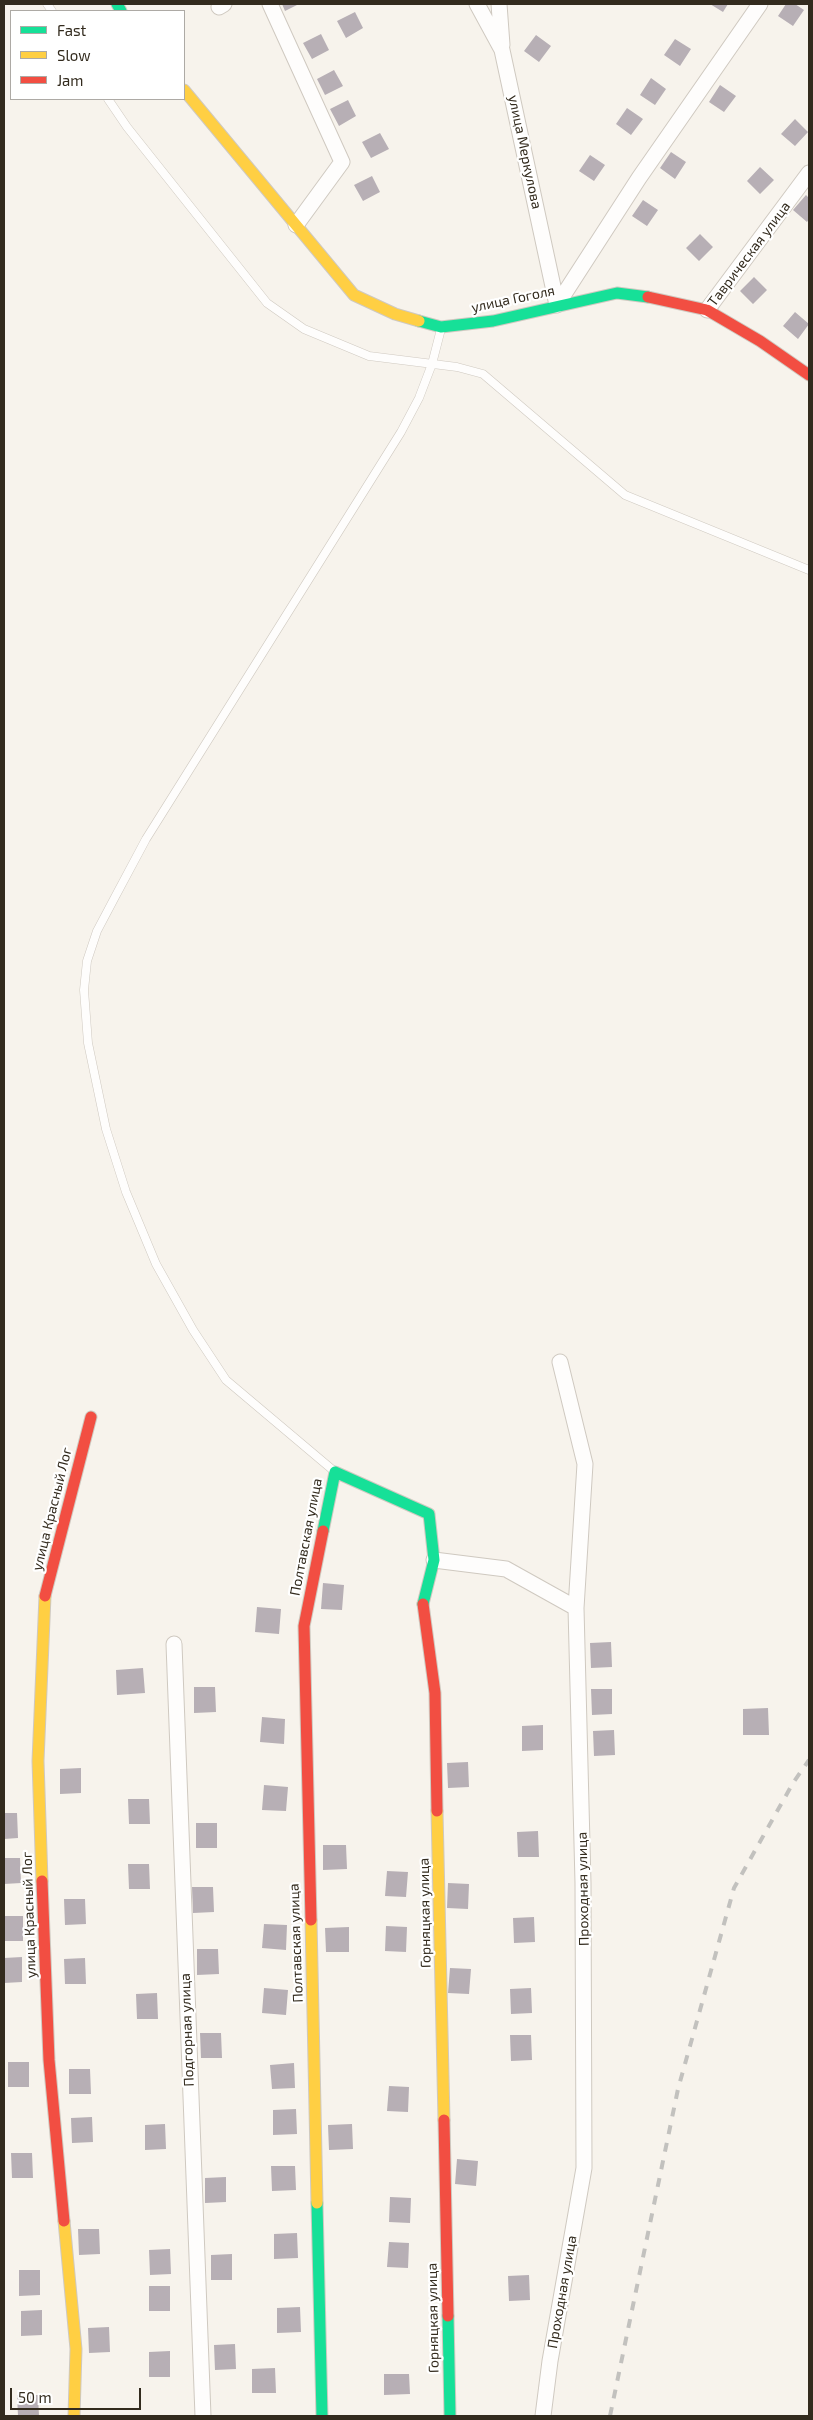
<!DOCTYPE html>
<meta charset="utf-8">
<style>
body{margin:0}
#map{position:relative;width:813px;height:2420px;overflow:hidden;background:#f7f3ec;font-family:"Exo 2",sans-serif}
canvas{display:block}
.frame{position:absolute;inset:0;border:5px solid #332b1e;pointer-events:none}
.legend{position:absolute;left:10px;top:10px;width:175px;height:90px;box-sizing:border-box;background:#fff;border:1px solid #adaaa5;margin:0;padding:6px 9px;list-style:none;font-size:15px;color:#332b1e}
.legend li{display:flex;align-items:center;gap:10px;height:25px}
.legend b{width:25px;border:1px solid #adaaa5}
.scale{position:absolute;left:10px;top:2388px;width:131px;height:22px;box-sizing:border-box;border:2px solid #332b1e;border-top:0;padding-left:6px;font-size:15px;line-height:18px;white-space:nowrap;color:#332b1e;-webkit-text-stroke:4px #fff;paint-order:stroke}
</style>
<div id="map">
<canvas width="813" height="2420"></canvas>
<div class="frame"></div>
<ul class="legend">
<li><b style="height:6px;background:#16e098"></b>Fast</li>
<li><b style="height:6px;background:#ffcf43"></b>Slow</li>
<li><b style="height:6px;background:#f24e42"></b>Jam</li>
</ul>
<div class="scale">50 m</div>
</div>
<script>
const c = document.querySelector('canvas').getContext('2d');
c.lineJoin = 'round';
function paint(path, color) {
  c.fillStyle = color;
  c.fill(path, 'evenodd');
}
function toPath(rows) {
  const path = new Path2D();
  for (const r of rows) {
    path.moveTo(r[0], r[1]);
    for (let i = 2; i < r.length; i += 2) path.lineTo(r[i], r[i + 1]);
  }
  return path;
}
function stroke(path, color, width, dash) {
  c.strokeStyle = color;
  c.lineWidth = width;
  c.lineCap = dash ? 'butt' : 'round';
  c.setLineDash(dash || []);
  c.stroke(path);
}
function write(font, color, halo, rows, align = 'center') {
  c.font = font + ' "Exo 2",sans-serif';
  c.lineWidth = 4.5;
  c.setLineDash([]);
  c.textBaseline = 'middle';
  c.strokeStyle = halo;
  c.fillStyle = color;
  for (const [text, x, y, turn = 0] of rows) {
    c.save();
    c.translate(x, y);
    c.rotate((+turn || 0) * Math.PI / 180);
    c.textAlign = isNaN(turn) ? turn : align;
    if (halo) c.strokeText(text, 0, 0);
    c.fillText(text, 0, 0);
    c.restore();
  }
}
const building = toPath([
 [282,4,299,4,285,11],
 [710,4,728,4,723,12],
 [786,4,795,4,804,10,793,26,778,16],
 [355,12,363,28,346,38,337,21],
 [321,34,329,50,312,59,303,43],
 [536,35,551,46,539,62,524,51],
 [675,39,691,49,680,66,664,55],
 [334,70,343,86,325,95,317,79],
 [651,78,666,89,655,105,640,95],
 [720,85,736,96,724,112,709,102],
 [348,100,356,116,339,126,330,109],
 [627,108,643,119,631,135,616,124],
 [795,119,808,132,795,146,781,134],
 [380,133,389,149,371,158,362,142],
 [671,152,686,162,675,179,660,168],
 [590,155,605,165,594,181,579,171],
 [760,167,774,180,760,194,747,181],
 [372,176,380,192,363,201,354,185],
 [806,195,809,198,809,219,807,222,793,210],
 [643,200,658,210,647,226,632,216],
 [700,234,713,247,699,261,686,248],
 [754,277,767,290,753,304,740,291],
 [795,312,809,324,798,339,783,326],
 [323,1583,344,1585,342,1610,321,1609],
 [257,1607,281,1609,279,1634,255,1632],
 [611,1642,612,1667,591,1668,590,1643],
 [143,1668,145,1693,117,1695,116,1670],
 [194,1687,215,1687,216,1712,194,1713],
 [591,1689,612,1689,612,1714,592,1715],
 [768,1708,769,1735,743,1735,743,1709],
 [262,1717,285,1719,284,1744,260,1742],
 [543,1725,543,1750,522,1751,522,1726],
 [614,1730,615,1755,594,1756,593,1731],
 [468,1762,469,1787,448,1788,447,1763],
 [81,1768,81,1793,60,1794,60,1769],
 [264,1785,288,1787,286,1811,262,1810],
 [128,1799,149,1799,150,1824,129,1824],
 [4,1813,17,1813,18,1838,4,1839],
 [196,1823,217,1823,217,1848,196,1848],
 [538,1831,539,1857,518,1857,517,1832],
 [323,1845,346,1845,347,1869,323,1870],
 [4,1858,20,1858,21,1883,4,1884],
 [128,1864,149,1864,150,1889,129,1889],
 [387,1871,408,1872,406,1897,385,1896],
 [448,1883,469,1884,468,1909,447,1908],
 [192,1887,213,1887,214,1912,193,1913],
 [64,1899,85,1899,86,1924,65,1925],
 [4,1916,23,1916,23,1941,4,1941],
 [534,1917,535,1942,514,1943,513,1918],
 [264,1924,287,1925,286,1950,262,1948],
 [386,1926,407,1927,406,1952,385,1951],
 [349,1927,349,1952,326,1952,325,1928],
 [197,1949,218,1949,219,1974,197,1975],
 [22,1957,22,1982,4,1983,4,1958],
 [85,1958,86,1984,65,1984,64,1959],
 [450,1968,471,1969,469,1994,448,1993],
 [264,1988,288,1990,286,2015,262,2013],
 [531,1988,532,2013,511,2014,510,1989],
 [157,1993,158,2019,137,2019,136,1994],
 [200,2033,221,2033,222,2058,201,2058],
 [510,2035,531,2035,532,2060,511,2061],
 [8,2062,29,2062,29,2087,8,2087],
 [294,2063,295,2088,272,2089,270,2065],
 [69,2069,90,2069,91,2094,69,2094],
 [389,2086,409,2087,408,2112,387,2111],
 [296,2109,297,2134,273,2135,273,2110],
 [92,2117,93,2142,72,2143,71,2118],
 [165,2124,166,2149,145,2150,145,2125],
 [352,2124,353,2149,329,2150,328,2125],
 [11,2153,32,2153,33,2178,12,2178],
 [457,2159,478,2161,476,2186,455,2184],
 [271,2166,295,2166,296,2190,272,2191],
 [226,2177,226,2202,205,2203,205,2178],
 [390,2197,411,2198,410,2223,389,2222],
 [78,2229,99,2229,100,2254,79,2255],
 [297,2233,298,2258,274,2259,274,2234],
 [389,2242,409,2243,408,2268,387,2267],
 [170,2249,171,2274,150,2275,149,2250],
 [232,2254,232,2280,211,2280,211,2255],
 [19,2270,40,2270,40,2295,19,2296],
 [529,2275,530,2300,509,2301,508,2276],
 [149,2286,170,2286,170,2311,149,2311],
 [300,2307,301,2332,277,2333,277,2308],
 [42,2310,42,2335,21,2336,21,2311],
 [109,2327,110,2352,89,2353,88,2328],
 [235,2344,236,2369,215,2370,214,2345],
 [170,2351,170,2377,149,2377,149,2352],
 [275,2368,276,2393,252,2393,252,2369],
 [384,2374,409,2374,410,2394,384,2395],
 [17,2395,38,2395,39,2416,18,2416]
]);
const lane = toPath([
 [47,4,52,11],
 [108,99,127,127,267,303,304,329,369,356,457,367,483,374,625,495,809,570],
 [334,1471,226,1380,193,1330,156,1264,126,1192,106,1129,88,1043,84,990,87,961,97,931,115,897,146,839,401,432,419,398,432,364,441,329]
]);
const street = toPath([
 [270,4,342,162,296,225],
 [477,4,502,50,557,305],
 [499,4,502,45],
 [219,7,224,4],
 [557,305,639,178,760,4],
 [707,310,809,173],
 [434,1560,506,1569,576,1608],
 [174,1644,203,2416],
 [543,2416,550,2361,584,2168,583,1883,576,1608,585,1464,560,1362]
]);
const fast = toPath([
 [117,4,121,11],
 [419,321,441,327,493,321,617,293,648,297],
 [323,1531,335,1472,429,1514,434,1560,423,1604],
 [317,2203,322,2416],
 [448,2316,450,2416]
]);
const slow = toPath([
 [184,90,354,295,395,314,419,321],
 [437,1811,444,2120],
 [42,1881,38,1761,45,1596],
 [311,1920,317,2203],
 [64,2221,76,2349,74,2416]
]);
const jam = toPath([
 [648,297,707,310,760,341,809,375],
 [45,1596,91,1417],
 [423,1604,435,1693,437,1811],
 [42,1881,49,2060,64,2221],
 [311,1920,304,1626,323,1531],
 [444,2120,448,2316]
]);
const rail = toPath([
 [610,2416,678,2089,734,1888,793,1783,809,1760]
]);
const streetNames = [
 ["улица Меркулова",525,152,78],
 ["Таврическая улица",749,254,-53],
 ["улица Гоголя",513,299,-12],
 ["улица Красный Лог",52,1509,-76],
 ["Полтавская улица",306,1537,-79],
 ["Проходная улица",583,1889,-91],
 ["Горняцкая улица",425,1913,-91],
 ["улица Красный Лог",29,1915,-92],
 ["Полтавская улица",296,1943,-92],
 ["Подгорная улица",187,2030,-92],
 ["Проходная улица",562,2292,-80],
 ["Горняцкая улица",433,2318,-91]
];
paint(building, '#b7afb5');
stroke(lane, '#cfc9c0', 9);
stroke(street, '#cfc9c0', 17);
stroke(fast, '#cfc9c0', 13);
stroke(slow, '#cfc9c0', 13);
stroke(jam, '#cfc9c0', 13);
stroke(lane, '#fefdfc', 8);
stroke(street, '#fefdfc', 15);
stroke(fast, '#16e098', 11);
stroke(slow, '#ffcf43', 11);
stroke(jam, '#f24e42', 11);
stroke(rail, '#c2c1be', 4, [9, 9]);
write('14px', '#332b1e', '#fff', streetNames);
</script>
